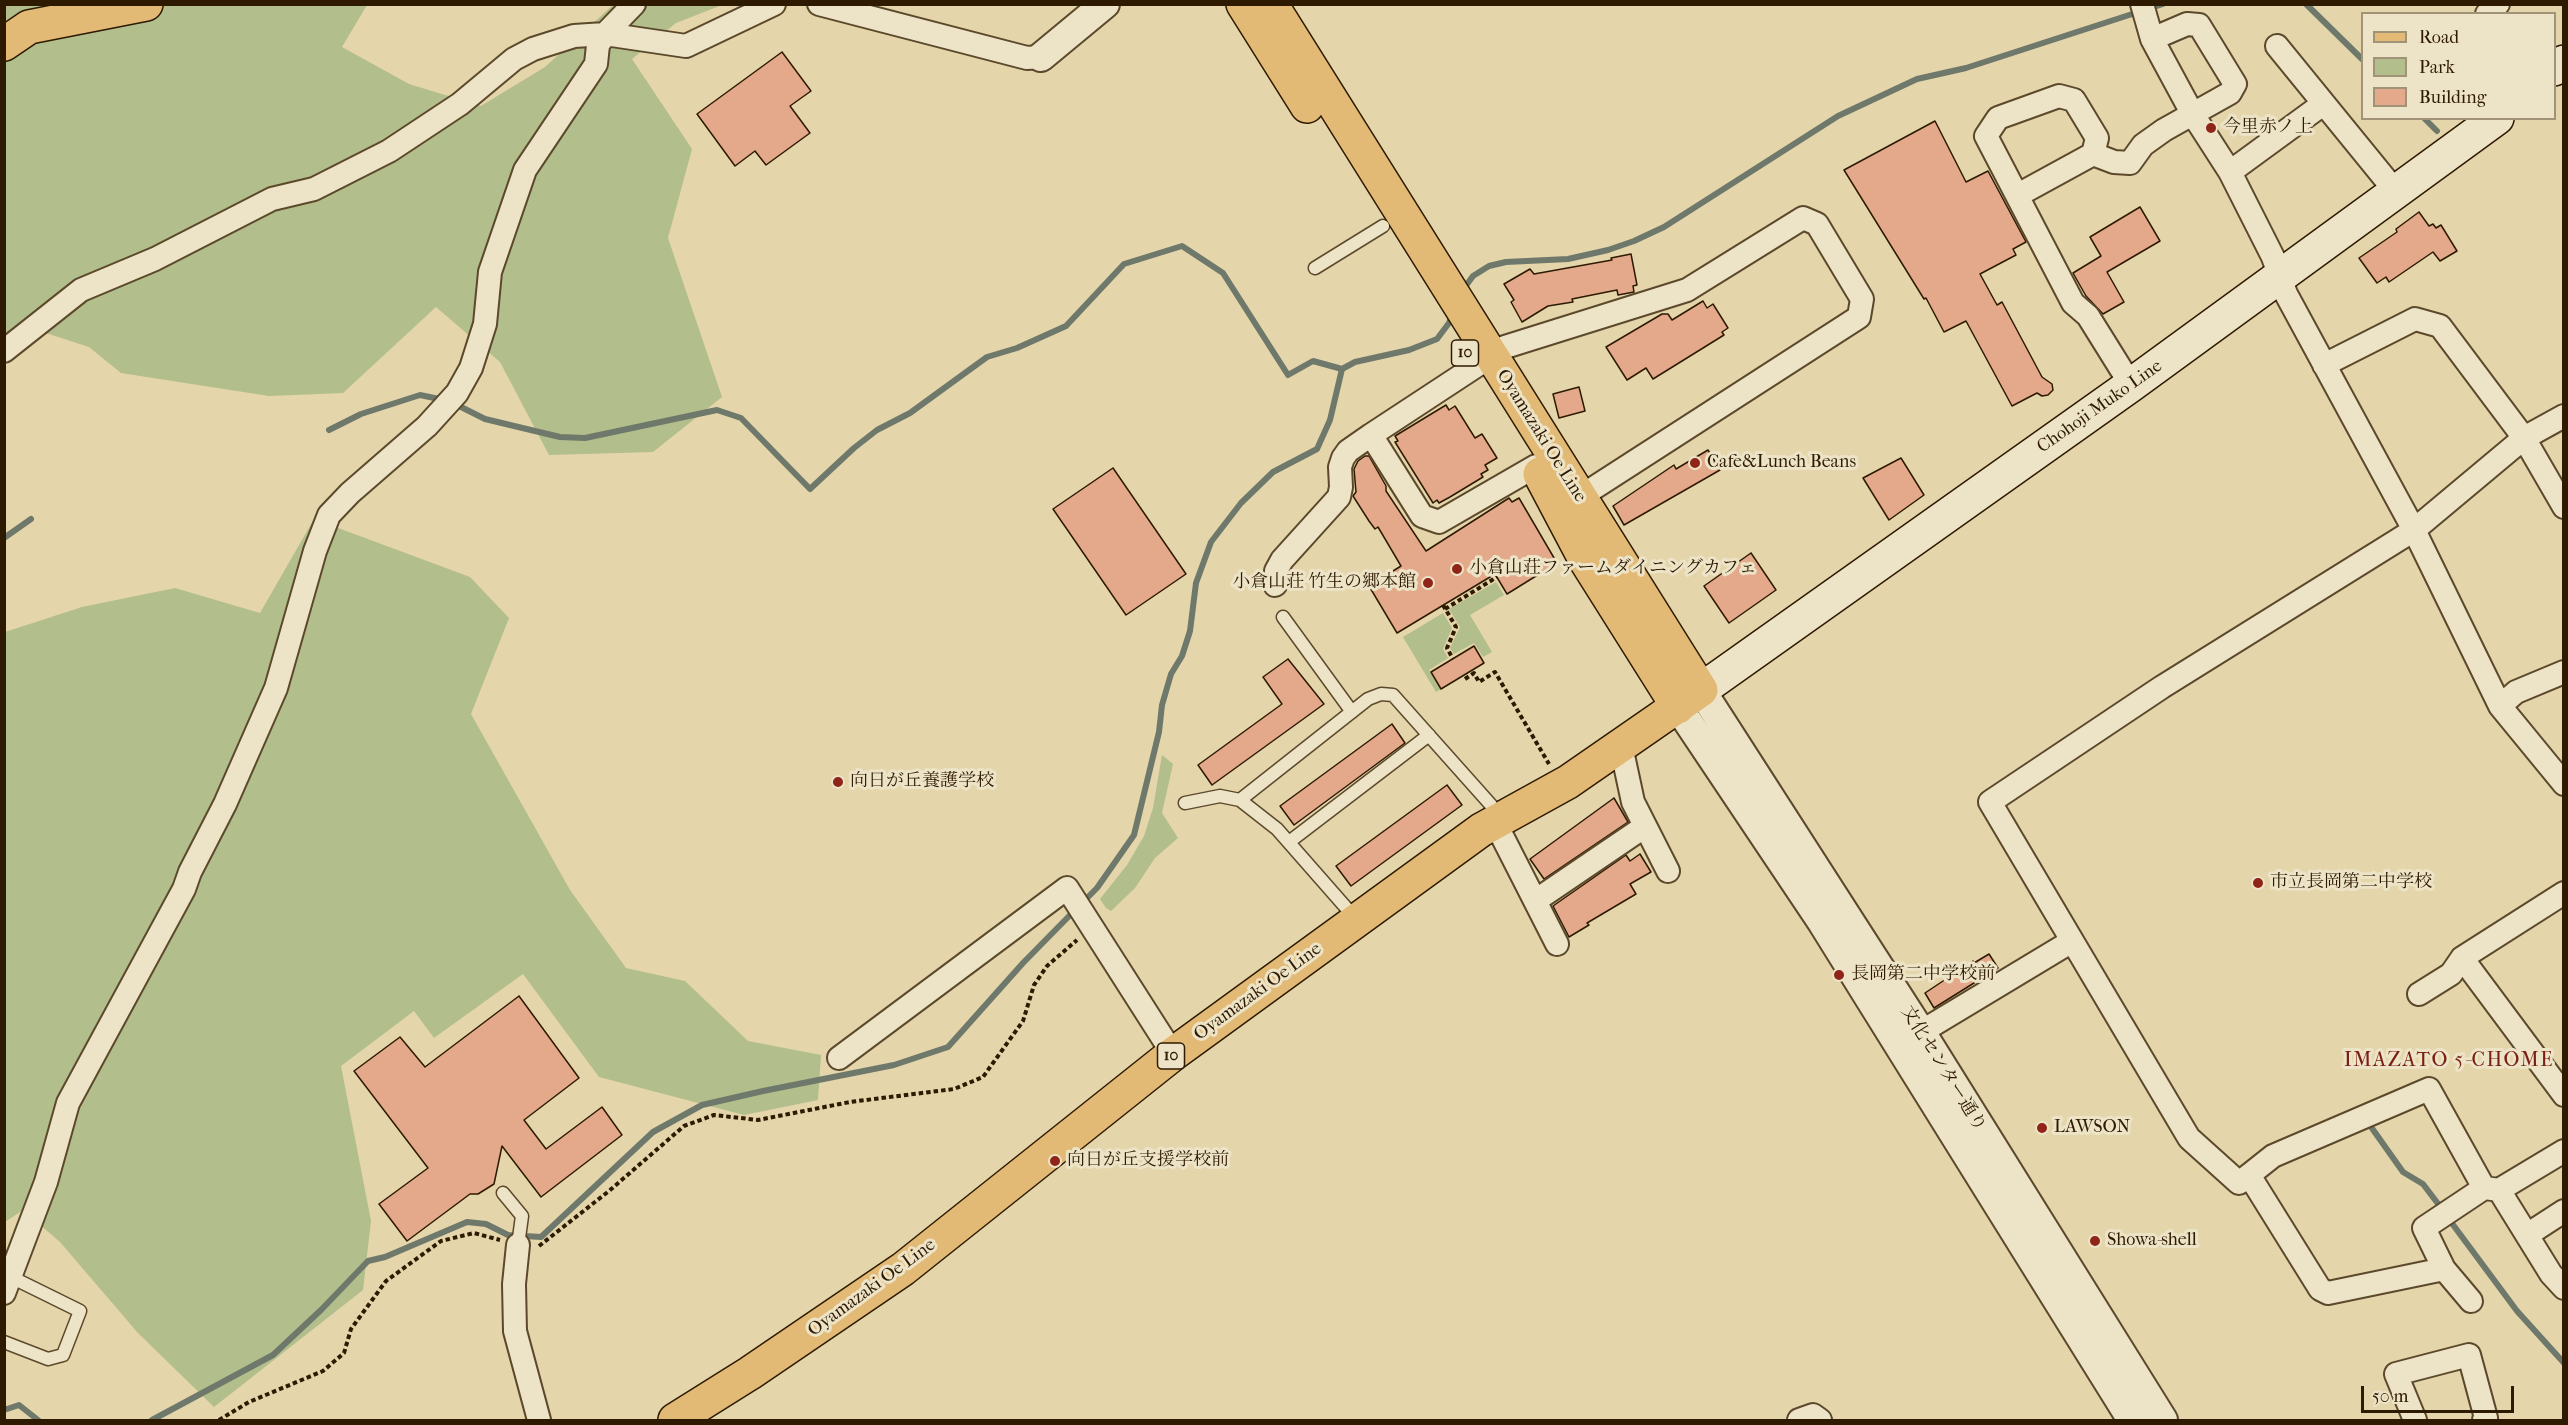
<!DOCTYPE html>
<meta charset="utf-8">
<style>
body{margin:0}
#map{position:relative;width:2568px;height:1425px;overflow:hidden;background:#e4d5ab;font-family:"IM FELL French Canon",serif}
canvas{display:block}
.frame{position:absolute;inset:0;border:6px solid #2e1a00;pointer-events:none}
.legend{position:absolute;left:2361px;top:12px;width:195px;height:108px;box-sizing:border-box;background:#ede4c8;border:2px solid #a19378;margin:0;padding:8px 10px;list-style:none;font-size:18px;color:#2e1a00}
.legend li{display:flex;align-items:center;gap:12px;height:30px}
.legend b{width:30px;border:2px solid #a19378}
.scale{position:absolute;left:2361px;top:1386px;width:153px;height:27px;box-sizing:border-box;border:3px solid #2e1a00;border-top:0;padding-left:8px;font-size:18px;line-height:21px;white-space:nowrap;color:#2e1a00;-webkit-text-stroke:4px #ede4c8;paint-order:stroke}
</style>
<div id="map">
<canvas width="2568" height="1425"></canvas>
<div class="frame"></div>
<ul class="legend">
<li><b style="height:8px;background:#e2ba76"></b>Road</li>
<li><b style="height:16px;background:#b2be8b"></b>Park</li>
<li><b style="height:16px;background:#e3a98a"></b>Building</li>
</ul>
<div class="scale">50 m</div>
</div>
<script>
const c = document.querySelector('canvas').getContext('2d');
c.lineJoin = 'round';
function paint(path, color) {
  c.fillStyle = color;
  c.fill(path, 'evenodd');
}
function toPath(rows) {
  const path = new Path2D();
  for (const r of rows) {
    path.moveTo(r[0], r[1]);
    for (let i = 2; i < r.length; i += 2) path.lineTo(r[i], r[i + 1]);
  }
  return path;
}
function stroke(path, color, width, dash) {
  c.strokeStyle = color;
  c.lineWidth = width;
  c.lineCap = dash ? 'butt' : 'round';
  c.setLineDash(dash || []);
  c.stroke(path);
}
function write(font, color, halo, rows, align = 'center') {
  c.font = font + ' "IM FELL French Canon","Noto Serif JP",serif';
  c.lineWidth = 6;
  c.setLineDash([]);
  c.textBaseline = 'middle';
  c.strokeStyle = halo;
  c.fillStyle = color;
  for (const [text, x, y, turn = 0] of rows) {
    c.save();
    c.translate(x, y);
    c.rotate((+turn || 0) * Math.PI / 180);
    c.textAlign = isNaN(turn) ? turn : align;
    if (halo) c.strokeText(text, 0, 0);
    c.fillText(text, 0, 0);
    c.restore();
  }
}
const green = toPath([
 [5,5,367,5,342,47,409,84,481,106,545,67,613,5,722,5,676,23,632,59,692,149,668,238,722,397,653,452,549,455,500,362,436,307,343,393,269,396,121,373,89,347,18,324,5,335],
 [314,519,470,577,509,618,471,714,570,890,626,968,685,981,748,1041,821,1055,818,1100,744,1115,599,1077,523,974,434,1038,414,1011,341,1066,371,1221,363,1290,214,1407,138,1333,60,1242,23,1210,5,1222,5,632,82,607,175,588,260,613],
 [1496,582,1504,595,1470,615,1492,652,1483,657,1474,643,1454,654,1450,648,1460,627,1449,609],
 [1443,613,1452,628,1443,649,1448,658,1429,670,1441,689,1436,692,1403,637],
 [1162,755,1173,764,1162,813,1178,838,1155,858,1135,888,1111,911,1106,908,1100,899,1127,865,1144,836,1153,808]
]);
const stream = toPath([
 [2306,4,2362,59],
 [2424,118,2437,131],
 [1462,291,1473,276,1489,266,1506,262,1568,259,1608,250,1634,241,1664,227,1838,116,1917,79,1966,68,2163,4],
 [453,403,485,419,560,437,585,438,717,410,741,418,810,489,854,448,877,430,910,413,987,357,1017,348,1066,326,1124,264,1182,246,1223,273,1288,375,1313,361,1342,369],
 [329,430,361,414,420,395,444,400],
 [4,538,31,519],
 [1082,903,1097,888,1134,835,1159,732,1162,705,1171,674,1182,656,1190,631,1196,583,1211,542,1241,503,1273,472,1317,449,1330,420,1342,369,1355,362,1409,350,1437,339,1449,323,1452,314],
 [2369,1124,2403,1172,2423,1184,2442,1209],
 [2448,1218,2517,1311,2564,1363],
 [4,1410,19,1405,38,1420],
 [152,1420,273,1355,321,1310,368,1261,385,1257,467,1222,486,1224,508,1235,541,1237,653,1132,702,1105,763,1091,894,1065,948,1047,1023,963,1075,910]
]);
const building = toPath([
 [782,52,811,91,790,106,810,133,766,165,755,151,735,166,697,114,782,52],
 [1935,121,1966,182,1988,171,2026,242,2013,249,2016,255,1980,274,1997,305,2002,302,2042,377,2052,384,2053,390,2048,395,2042,396,2037,393,2012,406,1966,321,1944,332,1926,298,1924,299,1844,170,1935,121],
 [2140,207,2160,241,2107,272,2124,302,2103,314,2086,296,2073,273,2101,256,2090,237,2140,207],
 [2419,212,2429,226,2433,224,2436,228,2441,225,2457,251,2440,261,2433,252,2389,282,2386,277,2377,283,2359,258,2397,232,2396,229,2419,212],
 [1631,254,1637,285,1633,286,1634,292,1618,295,1617,290,1572,299,1573,302,1548,306,1522,322,1511,302,1514,300,1504,284,1530,269,1534,274,1612,260,1611,258,1631,254],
 [1703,301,1707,308,1713,304,1728,328,1722,332,1724,335,1653,379,1646,368,1627,380,1606,347,1662,314,1668,314,1672,320,1703,301],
 [1579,387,1585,411,1559,418,1553,394,1579,387],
 [1446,405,1449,410,1455,406,1475,438,1482,434,1497,458,1485,465,1488,470,1481,474,1483,477,1450,497,1439,503,1437,500,1433,503,1395,442,1398,441,1395,436,1446,405],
 [1708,450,1720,470,1624,525,1613,506,1674,465,1676,469,1708,450],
 [1365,456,1369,456,1386,486,1386,491,1426,551,1509,498,1512,502,1519,498,1557,563,1507,594,1495,574,1397,633,1369,586,1401,566,1378,527,1375,529,1369,521,1353,496,1356,492,1354,469,1358,461,1365,456],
 [1901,458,1924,495,1889,520,1863,478,1901,458],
 [1113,468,1186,574,1126,615,1053,509,1113,468],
 [1751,553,1776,590,1729,623,1704,586,1751,553],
 [1474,646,1484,663,1441,689,1431,672,1474,646],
 [1288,659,1324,704,1212,785,1198,765,1282,704,1263,677,1288,659],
 [1392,724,1405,743,1294,825,1280,806,1392,724],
 [1447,785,1462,805,1351,886,1336,866,1447,785],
 [1614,798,1628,822,1544,879,1530,859,1614,798],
 [1640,854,1651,872,1630,884,1636,894,1587,923,1589,925,1569,937,1553,906,1626,855,1630,861,1640,854],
 [1989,954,1998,968,1934,1008,1925,993,1973,961,1974,963,1989,954],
 [519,996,579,1078,524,1120,546,1149,602,1107,622,1135,541,1197,502,1146,494,1184,478,1194,470,1194,407,1241,379,1204,428,1168,354,1071,400,1037,425,1067,519,996]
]);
const path = toPath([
 [1443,605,1456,627,1447,648,1453,659],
 [1445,609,1497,577],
 [1465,679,1474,673,1479,682,1495,672,1549,764],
 [539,1246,609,1191,684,1126,714,1115,758,1120,850,1102,954,1089,983,1077,1023,1021,1034,985,1047,966,1077,940],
 [219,1420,249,1402,323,1371,344,1353,351,1329,386,1281,441,1241,474,1233,500,1240]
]);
const service = toPath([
 [1315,268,1383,226],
 [1283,617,1352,712],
 [1240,800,1277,829,1356,919],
 [1185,803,1220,796,1240,800,1368,699,1381,694,1393,695,1491,805,1496,819],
 [1289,842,1429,735],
 [503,1193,522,1216,518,1245],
 [4,1342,48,1359,63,1355,80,1311,11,1277]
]);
const minor = toPath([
 [819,4,1027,58,1041,57],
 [2142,4,2152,39,2192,113,2230,172,2273,257,2286,294,2414,530,2500,706,2564,784],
 [2487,14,2498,4],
 [2277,46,2396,192],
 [2093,154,2097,138,2074,100,2059,96,1998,118,1986,136,2073,303,2088,316,2131,385],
 [2230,172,2323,104],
 [2018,195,2093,154,2114,162,2130,163,2143,145,2164,130,2230,93,2235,84,2199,25,2187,24,2152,39],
 [4,351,81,290,155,259,272,199,314,189,389,151,460,104,514,59,533,49,574,36,605,34,686,46,774,4],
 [2324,365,2415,319,2440,326,2524,438,2564,507],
 [1536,466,1439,522,1422,516,1371,435,1505,347,1687,290,1803,218,1817,224,1862,299,1859,317,1569,504],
 [1275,585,1276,571,1282,560,1339,497,1341,487,1340,467,1343,458,1348,451,1371,435],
 [2500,706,2516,692,2564,672],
 [1621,746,1633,802,1668,871],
 [1496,820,1502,836,1557,944],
 [2564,893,2462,958,2564,1095],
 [1535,901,1644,827],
 [2419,994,2451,974,2462,958],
 [1906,1041,2072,941],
 [839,1058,1067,888,1173,1054],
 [2249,1175,2320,1289,2328,1293,2444,1269,2471,1301],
 [2485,1188,2499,1190,2564,1151],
 [2499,1190,2551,1274,2564,1288],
 [2527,1235,2564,1211],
 [518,1245,514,1284,515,1331,539,1420],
 [2444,1269,2424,1228,2484,1188,2429,1089,2273,1156,2239,1183,2189,1138,1990,802,2162,687,2414,530,2524,438,2564,416],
 [4,1293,46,1182,68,1103,184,889,190,872,225,804,276,688,315,551,329,515,350,493,427,426,457,393,471,368,485,324,490,272,525,170,596,64,598,45,605,34,634,4],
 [1799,1420,1813,1415,1820,1420],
 [2415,1420,2396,1374,2469,1355,2486,1418,2484,1420]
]);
const tertiary = toPath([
 [1041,57,1105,4],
 [1701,690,1921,1032,2163,1420],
 [1678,707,1822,922,2132,1420]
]);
const secondary = toPath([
 [2554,69,2564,62],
 [1701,690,2131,385,2497,118]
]);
const primary = toPath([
 [1243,4,1307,106],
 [4,44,29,27,146,4],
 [1540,474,1586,561,1678,707],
 [675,1420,750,1373,903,1269,1173,1054,1481,830,1568,782,1701,690,1271,4]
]);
const markers = [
 [2211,128,6,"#8f2418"],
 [1695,463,6,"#8f2418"],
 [1457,569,6,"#8f2418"],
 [1428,583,6,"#8f2418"],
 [838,782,6,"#8f2418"],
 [2258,883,6,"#8f2418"],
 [1839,975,6,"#8f2418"],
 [2042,1128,6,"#8f2418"],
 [1055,1161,6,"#8f2418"],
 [2095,1241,6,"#8f2418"]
];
const shields = [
 [1465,353,27],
 [1171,1056,27]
];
const shieldNames = [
 ["10",1465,353],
 ["10",1171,1056]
];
const poiNames = [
 ["今里赤ノ上",2223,128],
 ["Cafe&Lunch Beans",1707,463],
 ["小倉山荘ファームダイニングカフェ",1469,569],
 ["小倉山荘 竹生の郷本館",1416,583,"right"],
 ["向日が丘養護学校",850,782],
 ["市立長岡第二中学校",2270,883],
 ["長岡第二中学校前",1851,975],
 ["LAWSON",2054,1128],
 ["向日が丘支援学校前",1067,1161],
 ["Showa-shell",2107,1241]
];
const streetNames = [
 ["Chohoji Muko Line",2100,407,-35],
 ["Oyamazaki Oe Line",1541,436,58],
 ["Oyamazaki Oe Line",1258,992,-36],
 ["文化センター通り",1943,1069,58],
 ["Oyamazaki Oe Line",872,1288,-36]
];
const neighbourhoodNames = [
 ["IMAZATO 5-CHOME",2449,1061]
];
paint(green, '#b2be8b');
stroke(stream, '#6e786b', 6);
paint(building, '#e3a98a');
stroke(building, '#2e1a00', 1.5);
stroke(service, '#5c492b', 15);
stroke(minor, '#5c492b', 26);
stroke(tertiary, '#5c492b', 32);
stroke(secondary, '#2e1a00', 36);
stroke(primary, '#2e1a00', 36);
stroke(path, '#2e1a00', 4, [4.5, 3]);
stroke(service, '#ede4c8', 12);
stroke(minor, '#ede4c8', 22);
stroke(tertiary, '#ede4c8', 28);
stroke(secondary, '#ede4c8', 33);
stroke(primary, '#e2ba76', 33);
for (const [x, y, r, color] of markers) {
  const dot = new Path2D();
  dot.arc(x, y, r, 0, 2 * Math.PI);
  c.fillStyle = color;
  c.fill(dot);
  stroke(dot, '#ede4c8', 2);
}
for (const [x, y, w] of shields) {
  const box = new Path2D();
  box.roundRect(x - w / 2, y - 13, w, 26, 4.5);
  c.fillStyle = '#ede4c8';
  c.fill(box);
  stroke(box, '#2e1a00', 1.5);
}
write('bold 16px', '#2e1a00', null, shieldNames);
write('18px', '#2e1a00', '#ede4c8', poiNames, 'left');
write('18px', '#2e1a00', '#ede4c8', streetNames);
c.letterSpacing = '1.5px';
write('20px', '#7a1f14', '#ede4c8', neighbourhoodNames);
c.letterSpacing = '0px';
</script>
